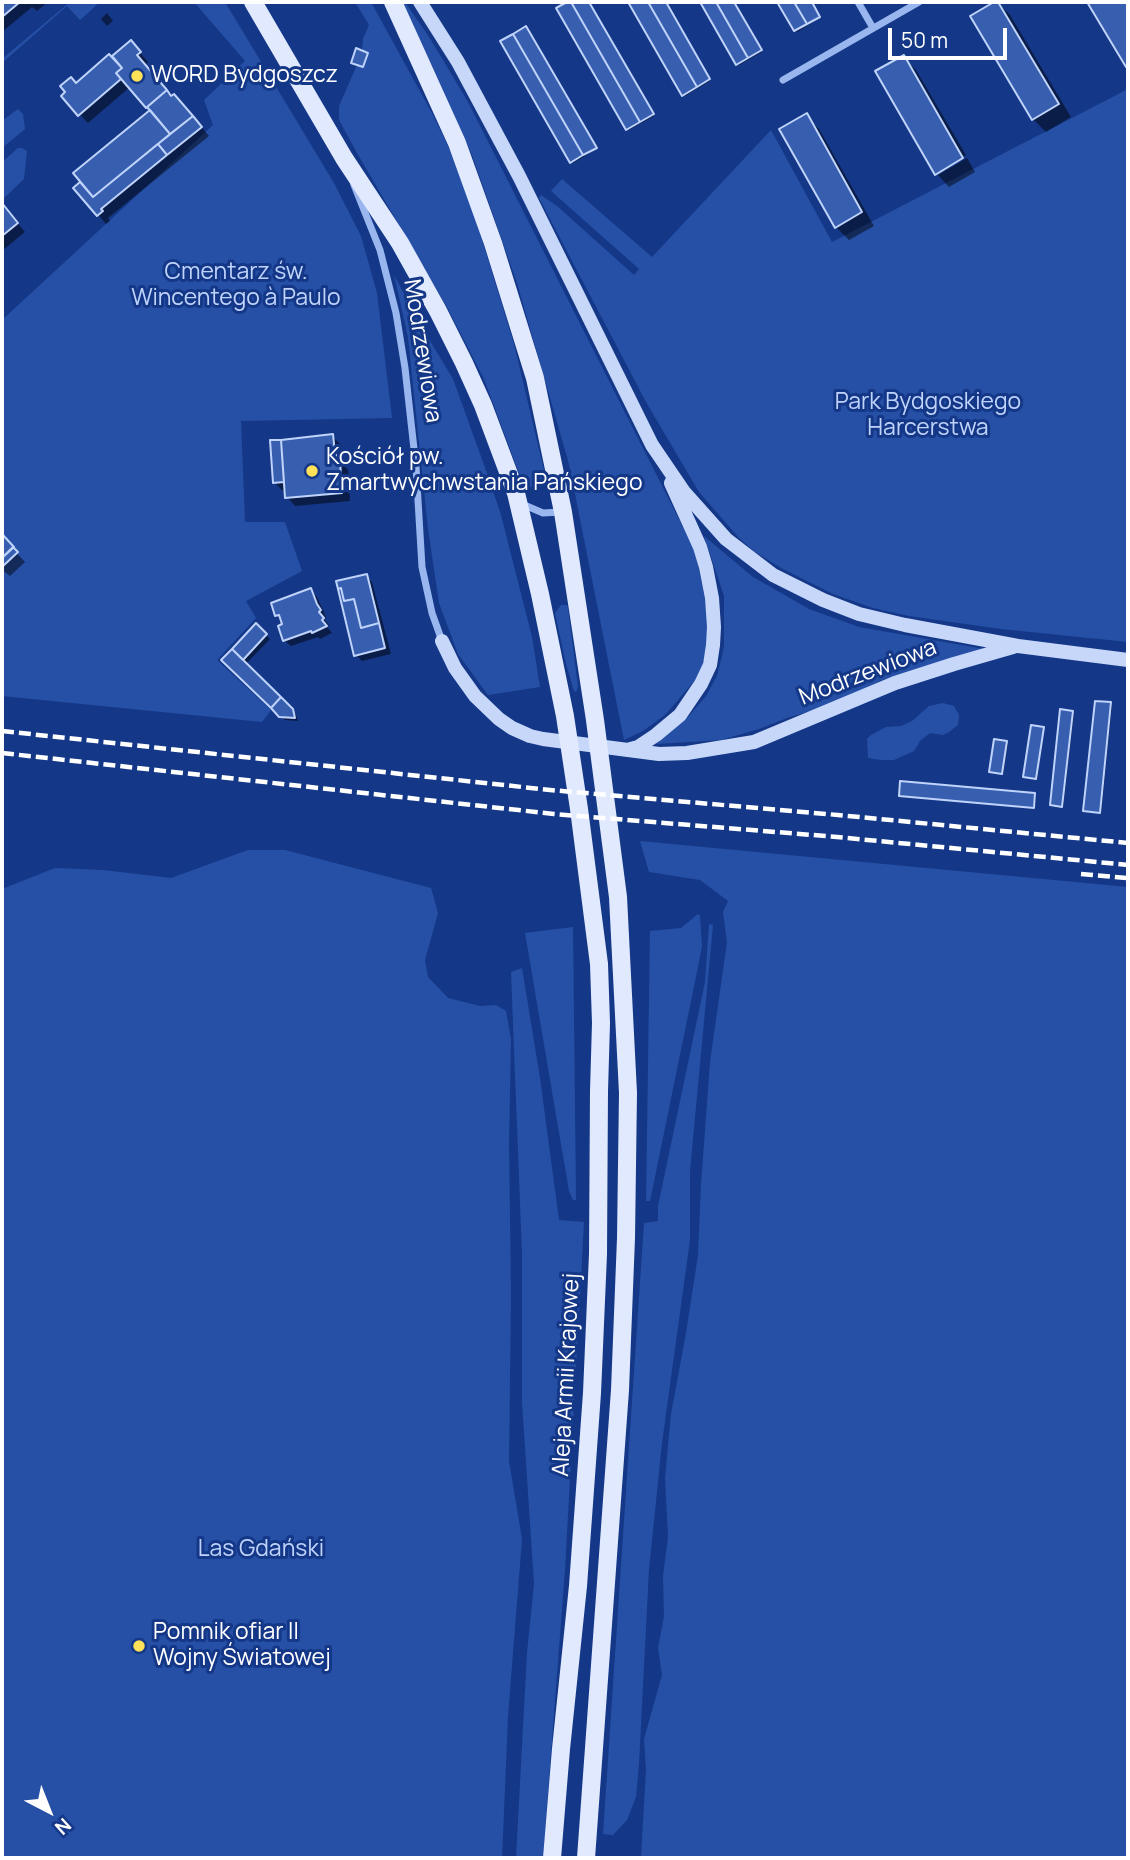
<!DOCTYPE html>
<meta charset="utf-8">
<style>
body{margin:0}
#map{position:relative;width:1130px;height:1860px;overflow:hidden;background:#143887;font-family:Manrope,sans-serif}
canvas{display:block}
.frame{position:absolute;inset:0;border:4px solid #fff;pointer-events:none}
.north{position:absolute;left:14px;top:1776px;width:70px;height:70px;-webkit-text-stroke:5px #143887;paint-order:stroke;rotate:138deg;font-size:19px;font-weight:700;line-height:28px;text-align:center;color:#fff}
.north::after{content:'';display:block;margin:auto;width:24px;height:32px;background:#fff;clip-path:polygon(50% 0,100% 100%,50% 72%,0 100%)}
.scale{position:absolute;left:888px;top:28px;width:119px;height:32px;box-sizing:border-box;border:4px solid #fff;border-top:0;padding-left:9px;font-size:21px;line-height:24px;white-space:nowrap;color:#fff;-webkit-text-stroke:5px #143887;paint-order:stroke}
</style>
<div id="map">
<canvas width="1130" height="1860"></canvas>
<div class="frame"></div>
<div class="north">N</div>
<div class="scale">50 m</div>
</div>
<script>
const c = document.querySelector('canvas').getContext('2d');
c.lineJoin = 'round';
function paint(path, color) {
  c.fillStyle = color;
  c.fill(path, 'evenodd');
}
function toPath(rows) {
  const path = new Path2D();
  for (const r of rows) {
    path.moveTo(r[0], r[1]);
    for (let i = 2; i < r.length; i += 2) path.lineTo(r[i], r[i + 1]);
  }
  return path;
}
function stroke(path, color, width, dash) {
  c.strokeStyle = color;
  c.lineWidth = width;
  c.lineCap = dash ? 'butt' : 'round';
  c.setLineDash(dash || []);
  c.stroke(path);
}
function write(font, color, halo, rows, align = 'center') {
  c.font = font + ' Manrope,sans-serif';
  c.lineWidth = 6;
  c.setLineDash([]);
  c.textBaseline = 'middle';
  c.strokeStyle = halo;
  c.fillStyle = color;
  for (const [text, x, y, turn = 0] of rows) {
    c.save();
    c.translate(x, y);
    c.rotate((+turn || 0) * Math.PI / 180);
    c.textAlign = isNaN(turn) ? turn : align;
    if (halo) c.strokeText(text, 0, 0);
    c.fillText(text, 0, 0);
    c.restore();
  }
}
const green = toPath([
 [70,2,100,2,80,20,67,6,2,63,2,59],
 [194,2,225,2,334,183,361,236,377,293,392,418,241,421,245,522,285,522,302,571,246,601,256,618,217,660,271,710,262,722,2,696,2,320,213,125,204,100,245,61],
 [355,2,371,2,433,115,456,163,468,194,514,344,547,483,541,487,527,487,522,481,484,379,448,309,357,153,339,120,339,106,357,65,363,67,368,53,362,50,363,39,369,25],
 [400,2,405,2,431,40,468,102,695,551,708,613,707,647,703,663,696,679,665,715,643,731,624,740,569,464,517,283,472,155,432,66],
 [1128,89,1128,642,1001,629,909,616,873,608,833,594,781,568,755,552,739,538,699,492,646,402,539,198,541,195,557,206,634,275,639,269,551,191,562,179,652,257,771,130,832,242],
 [18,109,23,114,25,129,2,148,2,121],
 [18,148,22,148,27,151,24,179,2,200,2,162],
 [394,275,424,331,453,379,488,476,501,515,532,637,540,687,488,695,458,654,439,603,428,529,408,337],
 [704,536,753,577,809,609,859,627,984,649,882,680,831,705,787,718,759,729,721,740,656,744,688,717,706,696,717,676,724,647,724,596],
 [561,605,567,605,568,608,578,687,576,692,574,691,566,664,555,613],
 [943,703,954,706,959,715,958,725,949,732,943,735,930,733,920,741,914,751,894,760,881,760,868,758,867,739,871,735,886,727,901,726,912,721,929,706],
 [640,841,1128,887,1128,1858,641,1858,646,1769,644,1739,662,1675,658,1648,664,1616,663,1576,668,1537,665,1478,671,1414,686,1333,698,1255,701,1185,710,1062,727,942,723,912,728,901,700,880,649,872],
 [248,850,285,850,431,888,438,913,425,960,428,977,448,998,480,1006,496,1005,506,1011,511,1039,509,1144,511,1294,509,1461,522,1539,508,1716,502,1858,2,1858,2,889,55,868,103,870,171,878],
 [698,914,700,916,702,946,698,967,650,1201,646,1201,650,931,681,928],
 [709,924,713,925,690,1171,690,1240,662,1443,649,1569,639,1764,636,1797,627,1820,613,1835,603,1834,644,1223,658,1221,658,1206,705,982],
 [573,927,576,1200,573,1200,569,1191,525,933],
 [522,968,540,1078,559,1220,584,1222,565,1570,543,1858,516,1858,527,1653,534,1584,522,1402,522,1254,511,972]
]);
const shadow = toPath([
 [2,2,48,2,37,11,32,7,2,32],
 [570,2,588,2,654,116,629,130,628,129,559,9],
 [630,2,665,2,710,81,685,96],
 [702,2,733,2,762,52,739,65],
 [779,2,811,2,820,18,797,32],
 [997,2,1010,15,1071,117,1046,132,1033,119],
 [1090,2,1128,2,1128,67],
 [107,13,113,21,107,26,101,19],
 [527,29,597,149,573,163,572,162],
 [131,42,148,62,145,65,172,97,182,104,209,136,108,218,110,221,106,224,76,188,151,111,130,87,88,123,63,96],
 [903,57,916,70,966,155,937,171,937,175],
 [806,116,819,129,874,226,849,240,836,227],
 [967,158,975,172,949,187,938,175],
 [2,204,25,232,2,251],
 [332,436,341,445,343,464,348,470,350,501,295,506,287,497,286,491,283,491,275,483],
 [2,538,25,562,10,576,2,570],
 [366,576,372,582,391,654,362,661,356,655],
 [311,590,317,597,326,617,324,619,329,625,327,627,332,633,320,639,318,637,291,646,284,640,284,625,283,621,277,615],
 [256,626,270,639,245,665,296,715,298,721,285,720,224,660],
 [1110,704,1112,705,1101,814,1087,812,1085,811],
 [1072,712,1074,714,1063,807,1053,806,1051,805],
 [1043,728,1044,730,1037,780,1026,778,1025,776],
 [1006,743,1008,744,1003,774,993,773,991,771],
 [901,795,1035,795,1036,796,1035,809]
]);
const building = toPath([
 [2,2,20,2,2,17,2,2],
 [567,2,571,2,640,122,626,130,556,8,567,2],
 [571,2,589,2,654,114,640,122,571,2],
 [628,2,648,2,697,87,682,96,628,2],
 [648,2,666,2,710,79,697,87,648,2],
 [700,2,716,2,748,58,736,65,700,2],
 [716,2,734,2,762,50,748,58,716,2],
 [777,2,794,2,807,24,794,31,777,2],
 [794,2,812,2,820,17,807,24,794,2],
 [994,2,998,2,1059,104,1032,120,970,16,994,2],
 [1087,2,1128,2,1128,65,1126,67,1087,2],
 [526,26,597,148,583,155,513,34,526,26],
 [513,34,583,155,570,163,500,41,513,34],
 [131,40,141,52,137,55,167,90,146,108,116,73,122,68,112,56,131,40],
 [356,48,368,53,363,67,351,63,356,48],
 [109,54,122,68,116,73,121,79,78,116,61,96,65,92,60,86,71,77,76,83,109,54],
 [904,55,963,158,935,175,875,71,904,55],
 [167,90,171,96,174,94,193,116,170,134,147,107,167,90],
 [150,110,170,134,93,197,73,173,150,110],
 [807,113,862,212,835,228,779,129,807,113],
 [193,116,202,127,167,155,158,144,193,116],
 [158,144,167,155,101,209,103,211,97,216,73,188,80,182,93,197,158,144],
 [2,203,18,223,2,236,2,203],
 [333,434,335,453,340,460,342,493,285,498,281,440,333,434],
 [270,440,281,440,284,482,273,483,270,440],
 [2,534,14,547,2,558,2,534],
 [13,547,18,552,2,567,2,558,13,547],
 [367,574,379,623,361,628,354,599,344,601,341,588,338,589,336,581,367,574],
 [311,588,317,604,321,610,319,612,324,618,322,620,327,626,312,633,311,631,283,641,278,626,282,624,279,615,275,616,271,603,311,588],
 [341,588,344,601,354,599,361,628,379,623,385,648,354,656,338,589,341,588],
 [256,623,267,634,243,660,232,649,256,623],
 [232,649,281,697,271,708,221,660,232,649],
 [281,697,293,709,295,718,279,717,271,708,281,697],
 [1095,701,1111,702,1100,813,1083,811,1095,701],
 [1060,709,1073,711,1062,807,1050,805,1060,709],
 [1031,725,1044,727,1036,779,1023,777,1031,725],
 [994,739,1007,741,1002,774,989,772,994,739],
 [900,781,1035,793,1034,808,899,796,900,781]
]);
const street = toPath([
 [858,2,873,28],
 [783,80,919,2],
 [354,185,380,250,396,313,405,368,416,467,422,567,432,613,442,641],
 [522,504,543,513,561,512]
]);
const secondary = toPath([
 [420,2,458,62,519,176,652,445,684,492,726,539,773,575,823,600,859,614,905,625,1018,646,1128,660],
 [442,641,455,668,475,696,499,719,512,728,530,736,543,739,659,754,687,753,754,742,895,683,954,664,1013,647],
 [627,750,638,747,656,735,680,715,701,684,710,665,713,645,714,627,712,598,706,567,700,547,671,483]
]);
const primary = toPath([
 [253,2,344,158,400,243,438,311,464,363,483,405,516,493,540,594,565,716,579,809,599,964,601,1023,599,1091,598,1254,592,1393,578,1586,561,1749,552,1858],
 [393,2,457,143,493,243,535,378,563,512,595,720,618,897,628,1093,626,1238,620,1390,586,1858]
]);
const rail = toPath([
 [2,731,550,790,838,815,1128,843],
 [2,753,554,814,837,837,1128,865],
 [1081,874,1128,878]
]);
const markers = [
 [137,76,7,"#ffe257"],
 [312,471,7,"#ffe257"],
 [139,1646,7,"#ffe257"]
];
const poiNames = [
 ["WORD Bydgoszcz",151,76],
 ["Kościół pw.",326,458],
 ["Zmartwychwstania Pańskiego",326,484],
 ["Pomnik ofiar II",153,1633],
 ["Wojny Światowej",153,1659]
];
const parkNames = [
 ["Cmentarz św.",236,273],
 ["Wincentego à Paulo",236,299],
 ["Park Bydgoskiego",928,403],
 ["Harcerstwa",928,429],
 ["Las Gdański",261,1550]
];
const streetNames = [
 ["Modrzewiowa",422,351,81],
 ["Modrzewiowa",868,673,-21],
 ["Aleja Armii Krajowej",567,1375,-87]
];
paint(green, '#2650a6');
paint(shadow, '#0007');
paint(building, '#385faf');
stroke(building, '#bfd3fb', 2);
stroke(street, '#99b6ef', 7);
stroke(secondary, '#c6d7fa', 14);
stroke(primary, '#e1e9ff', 18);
stroke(rail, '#fff', 4.5, [12, 5]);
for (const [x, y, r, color] of markers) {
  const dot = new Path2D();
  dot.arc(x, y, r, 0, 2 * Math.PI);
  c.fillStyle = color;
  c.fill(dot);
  stroke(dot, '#143887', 2.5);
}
write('23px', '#fff', '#143887', poiNames, 'left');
write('23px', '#bfd3fb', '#143887', parkNames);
write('23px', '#fff', '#143887', streetNames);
</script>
